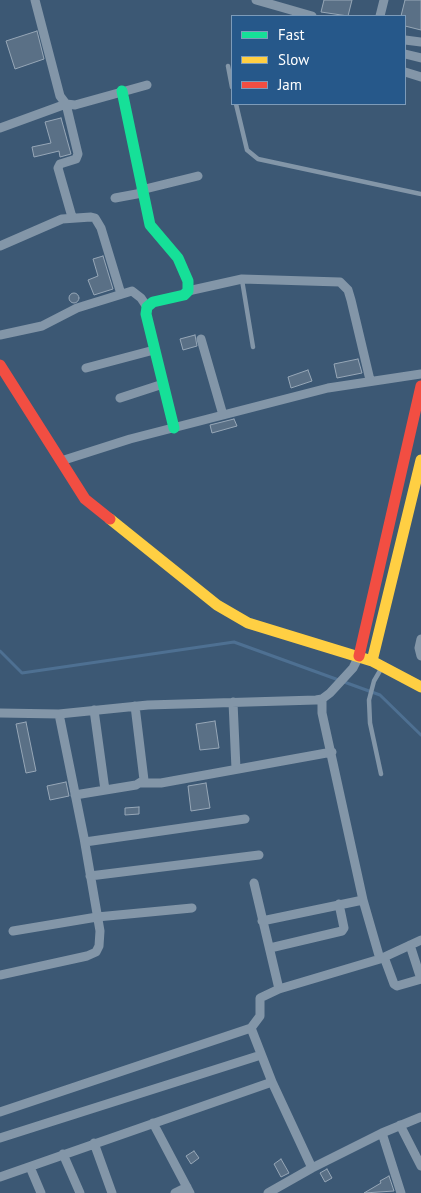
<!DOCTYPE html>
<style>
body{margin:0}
#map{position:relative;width:421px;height:1193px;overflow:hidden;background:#3c5874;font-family:"PT Sans",sans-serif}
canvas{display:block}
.legend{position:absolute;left:231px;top:15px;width:175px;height:90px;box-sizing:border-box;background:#26588a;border:1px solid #7d9bb9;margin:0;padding:6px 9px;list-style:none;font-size:15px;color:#fff}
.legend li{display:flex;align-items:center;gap:10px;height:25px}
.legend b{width:25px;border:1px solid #7d9bb9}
</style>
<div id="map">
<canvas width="421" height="1193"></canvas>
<ul class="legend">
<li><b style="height:6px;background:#16e098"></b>Fast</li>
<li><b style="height:6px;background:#ffcf43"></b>Slow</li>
<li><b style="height:6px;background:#f24e42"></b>Jam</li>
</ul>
</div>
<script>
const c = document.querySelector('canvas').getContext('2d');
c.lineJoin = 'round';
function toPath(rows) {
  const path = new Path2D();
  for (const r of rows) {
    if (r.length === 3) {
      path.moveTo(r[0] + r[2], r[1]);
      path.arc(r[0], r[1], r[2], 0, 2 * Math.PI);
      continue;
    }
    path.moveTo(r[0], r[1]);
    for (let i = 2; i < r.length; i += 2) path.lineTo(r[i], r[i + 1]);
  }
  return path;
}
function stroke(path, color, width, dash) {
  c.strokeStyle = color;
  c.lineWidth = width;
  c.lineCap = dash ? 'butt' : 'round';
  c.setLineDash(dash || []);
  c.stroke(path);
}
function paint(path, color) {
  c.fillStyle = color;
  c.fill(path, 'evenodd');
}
const stream = toPath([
 [0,651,22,673,234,642,380,695,421,735]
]);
const building = toPath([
 [324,0,352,0,348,16,321,12,324,0],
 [405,0,421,0,421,30,405,26,405,16,401,16,405,0],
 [37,31,44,59,15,69,6,41,37,31],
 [61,118,71,154,60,157,59,151,34,157,32,147,51,143,45,122,61,118],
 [103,256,113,289,94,295,88,280,98,276,93,259,103,256],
 [74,298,5],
 [195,335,197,346,183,350,180,339,195,335],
 [358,359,362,373,337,378,334,364,358,359],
 [308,370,312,381,291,388,288,377,308,370],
 [234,419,237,426,212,433,210,425,234,419],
 [215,721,219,748,200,750,196,724,215,721],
 [26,722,36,771,26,773,16,724,26,722],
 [66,782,69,796,50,800,47,786,66,782],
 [206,783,210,808,191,811,188,786,206,783],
 [139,807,139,814,125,815,125,808,139,807],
 [194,1151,199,1158,191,1164,186,1156,194,1151],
 [281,1159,289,1173,281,1177,274,1164,281,1159],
 [327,1169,332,1178,325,1182,320,1173,327,1169],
 [389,1176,394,1191,364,1193,381,1183,380,1181,389,1176]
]);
const lane = toPath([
 [228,66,232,87],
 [236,104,247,150,258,159,421,194],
 [242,280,253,347],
 [381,774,370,723,369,700,374,681,381,669]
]);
const street = toPath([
 [35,0,60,96,66,104,78,154,76,159,60,164,58,168,72,217],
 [256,0,312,16],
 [380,16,384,0],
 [405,40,421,42],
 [405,54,421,58],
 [405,72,421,77],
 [0,128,66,104,75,105,147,85],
 [141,190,198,176],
 [115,198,142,193],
 [0,246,62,219,91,217,95,218,101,228,121,294],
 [188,291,242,279,340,282,348,290,351,300,370,380],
 [0,335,42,326,77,308,132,291,141,298,147,307],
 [201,339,223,415],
 [86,368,154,350],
 [120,398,163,384],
 [61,461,130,439,328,388,421,374],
 [421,639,419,648,421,656],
 [322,699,322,713,363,900,380,959],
 [233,702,236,769],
 [94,710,105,790],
 [0,713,59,714,148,705,316,700,322,699,330,693,353,668,359,656],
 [141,783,161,783,332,752],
 [75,795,136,785,144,780,135,706],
 [85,842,245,819],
 [90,876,259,855],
 [254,883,279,989],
 [262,921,363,900],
 [13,931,97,917,192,908],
 [410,945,421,979],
 [270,948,342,931,344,928,339,904],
 [384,957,394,984,397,986,421,979],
 [0,975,87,956,96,952,99,946,100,931,84,838,59,714],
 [0,1112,251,1028],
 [153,1123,190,1193],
 [400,1125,421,1166],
 [382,1133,401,1193],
 [0,1138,261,1055],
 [94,1143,112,1193],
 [63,1154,80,1193],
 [30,1167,41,1193],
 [312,1168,272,1082,251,1028,260,1016,260,998,279,989,380,959,421,940],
 [0,1177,272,1082],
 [175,1193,187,1187],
 [268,1193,312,1168,382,1133,421,1117]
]);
const fast = toPath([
 [122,91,150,225,178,258,188,281,188,291,184,295,153,302,147,307,146,314,174,428]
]);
const slow = toPath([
 [110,519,217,605,248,623,372,661,421,687],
 [372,661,421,460]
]);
const jam = toPath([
 [0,365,85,499,110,519],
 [359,656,421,386]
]);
stroke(stream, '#4e7092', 3);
paint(building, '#5a7086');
stroke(building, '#97a7b7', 1);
stroke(lane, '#8396a8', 4.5);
stroke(street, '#8396a8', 9);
stroke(fast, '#16e098', 11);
stroke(slow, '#ffcf43', 11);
stroke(jam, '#f24e42', 11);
</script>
